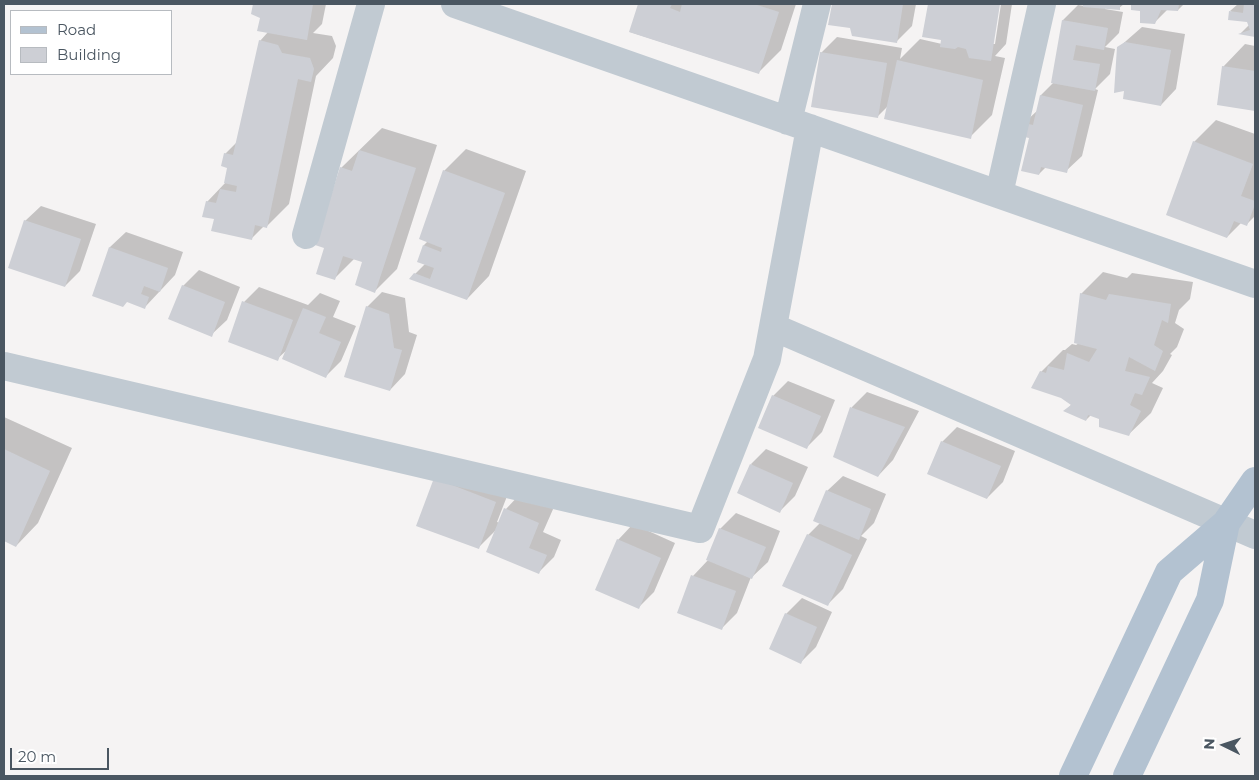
<!DOCTYPE html>
<style>
body{margin:0}
#map{position:relative;width:1259px;height:780px;overflow:hidden;background:#f5f3f3;font-family:Montserrat,sans-serif}
canvas{display:block}
.frame{position:absolute;inset:0;border:5px solid #4a5661;pointer-events:none}
.legend{position:absolute;left:10px;top:10px;width:162px;height:65px;box-sizing:border-box;background:#fff;border:1px solid #b7bbc0;margin:0;padding:6px 9px;list-style:none;font-size:15px;color:#4a5661}
.legend li{display:flex;align-items:center;gap:10px;height:25px}
.legend b{width:25px;border:1px solid #b7bbc0}
.north{position:absolute;left:1199px;top:720px;width:50px;height:50px;-webkit-text-stroke:4px #fff;paint-order:stroke;rotate:274deg;font-size:14px;font-weight:700;line-height:20px;text-align:center;color:#4a5661}
.north::after{content:'';display:block;margin:auto;width:18px;height:22px;background:#4a5661;clip-path:polygon(50% 0,100% 100%,50% 72%,0 100%)}
.scale{position:absolute;left:10px;top:748px;width:99px;height:22px;box-sizing:border-box;border:2px solid #4a5661;border-top:0;padding-left:6px;font-size:15px;line-height:18px;white-space:nowrap;color:#4a5661;-webkit-text-stroke:4px #fff;paint-order:stroke}
</style>
<div id="map">
<canvas width="1259" height="780"></canvas>
<div class="frame"></div>
<ul class="legend">
<li><b style="height:6px;background:#b3c2d1"></b>Road</li>
<li><b style="height:14px;background:#cdcfd5"></b>Building</li>
</ul>
<div class="north">N</div>
<div class="scale">20 m</div>
</div>
<script>
const c = document.querySelector('canvas').getContext('2d');
c.lineJoin = 'round';
function paint(path, color) {
  c.fillStyle = color;
  c.fill(path, 'evenodd');
}
function toPath(rows) {
  const path = new Path2D();
  for (const r of rows) {
    path.moveTo(r[0], r[1]);
    for (let i = 2; i < r.length; i += 2) path.lineTo(r[i], r[i + 1]);
  }
  return path;
}
function stroke(path, color, width, dash) {
  c.strokeStyle = color;
  c.lineWidth = width;
  c.lineCap = dash ? 'butt' : 'round';
  c.setLineDash(dash || []);
  c.stroke(path);
}
const shadow = toPath([
 [254,4,326,4,322,24,313,33,332,36,336,46,333,58,316,76,289,204,267,226,264,226,251,239,215,218,207,202,226,182,229,167,225,154,238,141,260,41,268,32,261,17,252,13],
 [639,4,796,4,781,50,758,73,630,32],
 [833,4,916,4,912,26,896,42,851,27,830,24],
 [929,4,998,4,992,44,995,44,1001,4,1012,4,1006,44,995,56,1005,58,992,115,970,137,888,106,878,116,821,53,837,37,902,48,900,59,920,39,942,44,943,39,924,36],
 [1085,4,1124,4,1119,8,1106,7,1105,9,1123,12,1119,33,1105,47,1115,49,1110,74,1095,89,1098,90,1082,156,1066,171,1046,167,1039,174,1030,138,1024,123,1038,110,1041,95,1054,82,1063,20,1078,5,1085,6],
 [1132,4,1184,4,1178,10,1168,9,1154,23,1142,10,1132,9],
 [1238,4,1255,4,1255,35,1241,33,1249,25,1248,21,1230,11],
 [1142,27,1185,34,1176,89,1161,105,1125,89,1118,48],
 [1245,44,1255,46,1255,109,1218,104,1223,67],
 [1216,120,1255,134,1255,216,1247,224,1242,222,1227,237,1194,142],
 [382,128,437,145,397,269,375,291,363,261,354,259,334,279,326,247,341,168],
 [466,149,526,171,489,276,467,299,415,274,425,264,424,245,428,241,444,171],
 [41,206,96,224,80,271,65,286,25,221],
 [126,232,183,252,175,275,145,307,127,301,94,295,110,247],
 [199,270,240,287,227,320,211,335,170,318,183,286],
 [1103,272,1127,278,1132,273,1193,282,1190,299,1179,310,1175,323,1184,329,1177,347,1170,354,1172,355,1163,371,1152,383,1163,388,1151,413,1128,435,1101,418,1091,415,1086,420,1065,411,1072,404,1041,372,1063,350,1065,350,1072,344,1076,345,1079,343,1081,294],
 [259,287,308,305,320,293,340,301,333,317,356,326,341,361,326,376,287,350,277,359,244,302],
 [382,292,405,298,409,332,417,335,405,374,390,390,367,307],
 [788,381,835,400,822,432,807,447,773,396],
 [867,392,919,411,893,460,878,476,834,456,852,407],
 [4,417,72,448,38,523,16,546,4,540,4,528,7,521,4,520],
 [957,427,1015,451,1003,482,987,498,942,442],
 [766,449,808,467,795,496,780,511,751,464],
 [843,476,886,494,874,523,861,536,867,539,843,589,828,604,808,535,820,523,827,491],
 [435,479,511,486,497,522,500,523,506,509,521,493,554,507,543,532,561,540,554,557,538,573,497,529,478,548],
 [736,513,780,531,768,562,752,577,751,577,737,613,722,628,693,576,709,559,720,529],
 [633,524,675,543,654,592,638,608,618,540],
 [802,598,832,612,816,647,801,662,786,614]
]);
const building = toPath([
 [253,4,313,4,307,40,257,31,260,18,251,14],
 [638,4,672,4,670,8,680,12,682,4,754,4,779,12,759,74,629,32],
 [832,4,903,4,897,43,852,36,850,28,828,25],
 [928,4,1000,4,991,61,969,58,966,49,958,47,955,49,940,47,941,40,922,37],
 [1083,4,1120,4,1120,10,1083,7],
 [1131,4,1179,4,1178,11,1161,10,1155,24,1140,23,1140,11,1131,10],
 [1244,4,1255,4,1255,37,1238,34,1250,30,1247,22,1228,20,1229,11,1243,13],
 [1062,20,1108,28,1104,50,1076,45,1073,60,1100,64,1095,91,1051,83],
 [259,40,278,45,282,53,310,58,314,69,311,82,298,79,267,228,255,225,252,240,211,231,214,219,202,217,206,201,216,203,220,189,236,192,237,186,224,183,227,168,221,166,224,153,233,155],
 [1125,42,1171,50,1161,106,1123,99,1124,91,1114,93,1117,47],
 [820,52,887,63,878,118,811,107],
 [897,60,983,80,971,139,884,119],
 [1222,66,1255,71,1255,111,1217,105],
 [1040,95,1083,105,1067,173,1041,167,1039,175,1021,171,1029,138,1020,136,1023,123,1033,125],
 [1193,141,1253,164,1241,196,1255,201,1255,204,1247,226,1234,221,1227,238,1166,215],
 [359,150,416,168,375,293,355,285,362,262,343,256,335,280,316,274,324,248,315,245,340,167,352,171],
 [443,170,505,193,467,300,409,279,414,273,430,279,434,268,417,262,423,245,441,252,442,248,419,239],
 [24,220,81,239,65,287,8,268],
 [109,247,168,268,160,292,144,286,141,294,149,297,145,309,127,302,123,307,92,296],
 [182,285,225,302,212,337,168,319],
 [1080,293,1106,300,1109,294,1171,304,1168,323,1162,320,1154,345,1163,351,1155,371,1129,357,1125,371,1150,377,1142,395,1135,393,1130,405,1141,411,1129,436,1099,427,1099,419,1088,415,1086,421,1063,411,1071,405,1061,398,1031,388,1040,371,1046,373,1048,366,1064,370,1067,353,1089,362,1097,349,1074,343],
 [242,301,293,320,278,361,228,342],
 [366,306,389,314,394,348,402,350,390,391,344,377],
 [303,308,326,317,319,333,341,342,326,378,282,359],
 [772,395,821,416,807,449,758,428],
 [850,407,905,427,878,477,833,457],
 [941,441,1001,466,987,499,927,474],
 [4,449,50,471,16,547,4,541,4,525,5,522,4,521],
 [750,464,793,483,780,513,737,493],
 [434,478,496,502,479,549,416,526],
 [826,490,871,509,859,540,813,521],
 [504,508,539,523,529,548,547,555,539,574,486,552],
 [719,528,766,547,752,579,706,560],
 [807,534,852,555,828,606,782,586],
 [617,539,661,558,639,609,595,590],
 [691,575,736,591,722,630,677,613],
 [785,613,817,627,801,664,769,649]
]);
const minor = toPath([
 [455,4,1255,284],
 [788,121,817,4],
 [999,194,1042,4],
 [306,235,371,4],
 [773,327,1255,535],
 [4,366,700,529,767,359,810,128]
]);
const major = toPath([
 [1073,776,1169,572,1226,523,1255,481],
 [1127,776,1210,600,1226,523]
]);
paint(shadow, '#0003');
paint(building, '#cdcfd5');
stroke(minor, '#c1cad2', 28);
stroke(major, '#b3c2d1', 28);
</script>
